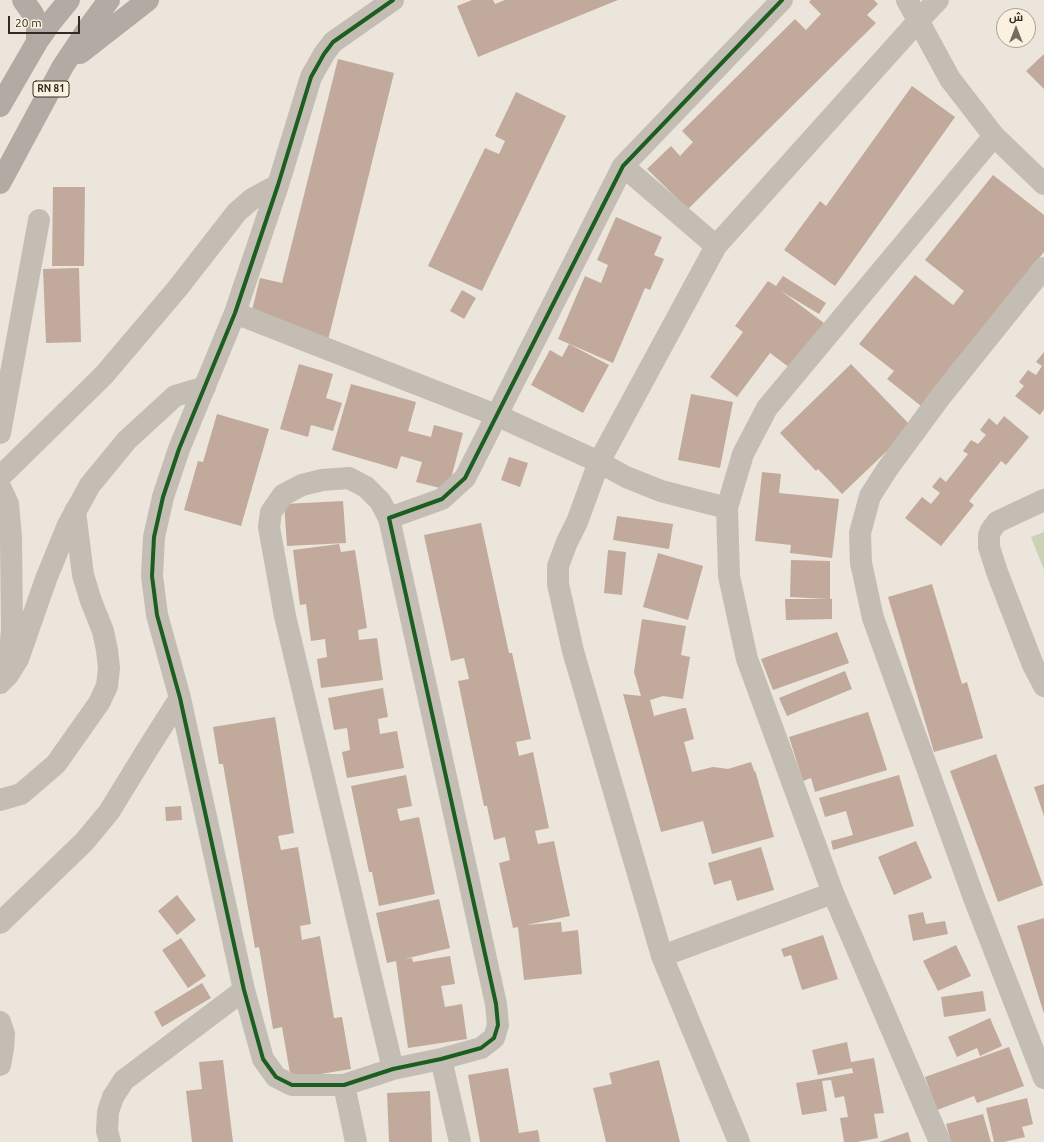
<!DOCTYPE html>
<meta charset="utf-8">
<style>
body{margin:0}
#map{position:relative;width:1044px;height:1142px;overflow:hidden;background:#ebe5db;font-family:Ubuntu,Cairo,sans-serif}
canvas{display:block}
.north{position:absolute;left:996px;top:8px;width:40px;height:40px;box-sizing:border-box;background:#faf1e0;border:1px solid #aba194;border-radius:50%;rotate:0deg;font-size:11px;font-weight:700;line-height:16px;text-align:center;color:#342a23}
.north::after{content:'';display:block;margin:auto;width:14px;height:18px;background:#746b63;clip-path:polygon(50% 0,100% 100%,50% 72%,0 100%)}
.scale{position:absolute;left:8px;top:16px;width:72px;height:18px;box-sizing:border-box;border:2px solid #342a23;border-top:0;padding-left:5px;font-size:12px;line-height:14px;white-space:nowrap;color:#342a23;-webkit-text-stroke:3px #faf1e0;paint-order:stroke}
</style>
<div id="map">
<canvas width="1044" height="1142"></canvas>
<div class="north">ش</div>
<div class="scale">20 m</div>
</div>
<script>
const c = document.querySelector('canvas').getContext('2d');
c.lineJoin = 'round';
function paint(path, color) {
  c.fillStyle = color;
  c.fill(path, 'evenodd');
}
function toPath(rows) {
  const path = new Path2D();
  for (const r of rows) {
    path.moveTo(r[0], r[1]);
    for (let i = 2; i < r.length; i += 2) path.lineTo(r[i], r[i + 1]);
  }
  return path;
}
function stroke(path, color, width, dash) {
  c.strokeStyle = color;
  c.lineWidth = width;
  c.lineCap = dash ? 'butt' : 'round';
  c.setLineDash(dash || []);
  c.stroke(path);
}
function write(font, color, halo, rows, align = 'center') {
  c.font = font + ' Ubuntu,sans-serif';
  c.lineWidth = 4;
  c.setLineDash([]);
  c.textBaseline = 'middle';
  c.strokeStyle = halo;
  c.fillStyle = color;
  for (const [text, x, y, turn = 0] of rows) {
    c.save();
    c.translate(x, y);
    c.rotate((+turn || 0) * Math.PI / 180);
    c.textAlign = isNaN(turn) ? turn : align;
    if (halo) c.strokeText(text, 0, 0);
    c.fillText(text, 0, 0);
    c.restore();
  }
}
const green = toPath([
 [1044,532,1044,570,1031,537]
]);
const building = toPath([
 [472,0,493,0,495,4,505,0,618,0,478,57,457,6],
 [811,0,874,0,878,4,867,15,876,23,688,209,647,169,671,146,680,156,693,142,682,131,795,19,806,30,821,14,809,2],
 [1044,54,1044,89,1026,71],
 [338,59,394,73,327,344,251,314,260,278,282,283],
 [912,86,955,117,835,286,784,250,820,201,826,206],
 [516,92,566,116,482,291,428,266,485,148,499,154,505,141,495,136],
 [993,175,1044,215,1044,252,921,406,887,379,894,371,859,344,915,275,953,305,964,291,925,260],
 [53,187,85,187,84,266,52,266],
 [616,217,662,237,654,255,664,259,650,290,645,288,613,363,558,339,585,276,601,283,608,265,597,260],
 [79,268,81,342,46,343,43,269],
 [783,276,826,303,819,314,781,291,824,323,790,368,770,353,737,397,710,377,743,332,735,326,768,281,776,286],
 [462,290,476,298,464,319,450,311],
 [569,344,609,365,583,413,531,385,550,350,562,357],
 [1044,352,1044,409,1040,415,1015,396,1024,386,1019,382,1028,370,1036,375,1042,366,1036,362],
 [299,364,333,374,326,398,342,403,333,431,311,425,308,437,280,429],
 [851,364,912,427,842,494,818,469,816,471,780,433],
 [351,384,416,402,408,431,431,437,434,425,463,433,448,490,416,482,422,462,401,456,405,443,397,469,332,450],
 [691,394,733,402,720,468,678,460],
 [217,414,269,429,241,526,184,510,198,461,203,462],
 [1004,416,1029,437,1006,465,1001,461,969,501,974,505,941,546,905,518,922,497,931,504,940,493,932,487,940,477,946,482,968,454,963,451,971,440,978,444,986,435,980,430,989,418,997,425],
 [509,457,528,463,520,487,501,480],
 [762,472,781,474,779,493,839,499,832,558,790,553,791,545,755,541],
 [343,501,346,543,287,546,284,504],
 [617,516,673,524,669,549,613,540],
 [481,523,509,653,512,653,531,739,516,742,519,756,533,752,549,828,535,831,538,844,554,841,570,916,526,925,561,922,562,932,578,930,582,974,524,980,518,927,513,928,499,863,510,860,505,837,494,840,487,806,484,806,458,681,469,679,464,658,451,661,424,535],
 [339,544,341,552,355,550,367,628,358,630,359,640,377,638,383,680,321,688,317,659,327,657,325,639,311,641,306,604,300,605,293,550],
 [608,550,626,552,622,595,604,593],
 [658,553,703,566,688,620,643,607],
 [791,560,830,561,830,599,832,599,832,619,786,620,785,599,828,599,790,597],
 [932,584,962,684,967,682,983,738,934,752,888,597],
 [642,619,686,626,681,655,690,657,683,699,663,696,650,700,654,716,683,708,686,708,694,739,684,742,692,772,713,767,728,769,751,762,755,773,755,770,774,837,712,854,703,821,661,832,623,694,641,696,634,672],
 [837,632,849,663,773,690,761,659],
 [845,671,852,689,787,716,779,698],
 [383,688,388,717,378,719,380,734,397,731,404,768,347,778,342,752,350,750,347,728,334,730,328,698],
 [868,712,887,770,815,792,811,778,803,781,789,737],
 [275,717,294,833,278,836,281,850,298,847,311,924,300,926,302,940,320,936,334,1018,342,1017,351,1069,291,1079,282,1027,273,1029,259,947,255,948,223,764,219,764,213,727],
 [996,754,1043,885,998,902,950,771],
 [406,775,412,806,397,809,400,821,419,817,435,894,379,906,372,872,369,872,351,786],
 [899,775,914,826,833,850,831,841,853,835,846,811,825,817,819,798],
 [1044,784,1044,816,1034,787],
 [181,806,182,820,166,821,165,807],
 [916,841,932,878,894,895,878,857],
 [761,847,774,890,737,901,731,880,714,885,708,863],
 [177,895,196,920,177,935,158,911],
 [439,899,450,948,404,959,412,958,413,962,450,956,455,984,441,986,445,1007,462,1004,467,1039,408,1048,396,961,387,963,376,913],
 [923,912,926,924,945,921,948,934,913,941,908,915],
 [1044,918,1044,1014,1017,926],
 [823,935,838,979,802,990,791,955,784,957,781,949],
 [181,938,206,976,188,988,162,950],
 [956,945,971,976,938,991,923,961],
 [202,983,211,998,162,1027,154,1012],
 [983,991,986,1011,944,1017,941,997],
 [990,1018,1002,1046,980,1056,977,1048,957,1057,948,1037],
 [847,1042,851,1062,874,1058,884,1113,874,1114,878,1138,857,1142,844,1142,840,1118,848,1117,844,1096,835,1098,831,1080,822,1081,827,1111,802,1115,796,1083,853,1073,852,1068,818,1075,812,1050],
 [1009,1047,1024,1086,977,1103,974,1096,937,1110,925,1077],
 [223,1060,233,1142,192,1142,186,1091,202,1089,199,1062],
 [659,1060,680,1142,606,1142,593,1088,612,1084,609,1073],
 [508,1068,519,1133,538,1130,540,1142,480,1142,468,1075],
 [430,1091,432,1142,389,1142,387,1093],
 [1027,1098,1033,1124,1022,1127,1025,1137,1004,1142,994,1142,986,1108],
 [983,1114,991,1142,951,1142,946,1124],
 [908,1132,911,1142,879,1142]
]);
const street = toPath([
 [393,0,333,42,324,54,311,77,278,185,235,313,179,449,163,497,154,537,152,576,157,615,180,698,244,990,263,1059,276,1077,292,1085,344,1085,393,1069,441,1059,481,1048,494,1038,498,1025,496,1004,389,518,442,499,465,478,623,166,782,0],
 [907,0,950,79,994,136,1044,184],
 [623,166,716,246],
 [1044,268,941,396,888,468,870,496,860,533,861,563,873,618,974,898,1044,1078],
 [235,313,496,415,599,462,626,477,661,491,727,508],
 [0,433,39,220],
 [0,477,104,375,177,289,237,212,252,199,278,185],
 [0,487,8,504,11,537,12,630,9,662],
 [1044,500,997,522,991,530,989,535,989,547,997,572,1033,665,1044,686],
 [389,518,380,501,366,487,349,478,322,480,302,485,283,495,271,512,269,527,285,616,393,1069],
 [0,683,8,675,18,659,46,579,68,525,90,485,127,440,175,396,205,387],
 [0,800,21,794,56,764,99,703,107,686,109,668,107,650,103,631,91,601,83,575,75,511],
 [0,923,84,842,109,812,147,750,180,698],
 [662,956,833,893],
 [0,1022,4,1034,3,1049,0,1065],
 [441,1059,460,1142],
 [344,1085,356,1142],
 [110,1142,107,1131,108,1112,113,1097,124,1080,244,990],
 [739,1142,662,956,573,651,558,584,558,566,567,542,577,522,599,462,716,246,919,20,938,0],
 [940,1142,833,893,747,659,729,576,727,508,743,454,767,408,994,136]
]);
const primary = toPath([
 [23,0,33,14,37,26,37,42],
 [80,53,148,0],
 [0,106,37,42,51,22,69,0],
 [0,183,63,66,89,27,109,0]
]);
const cycleway = toPath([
 [393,0,333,42,324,54,311,77,278,185,235,313,179,449,163,497,154,537,152,576,157,615,180,698,244,990,263,1059,276,1077,292,1085,344,1085,393,1069,441,1059,481,1048,494,1038,498,1025,496,1004,389,518,442,499,465,478,623,166,782,0]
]);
const shields = [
 [51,89,36]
];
const shieldNames = [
 ["RN 81",51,89]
];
paint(green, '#c9d2b3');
paint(building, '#c1aa9b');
stroke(street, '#c4bdb4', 22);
stroke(primary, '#b2aba4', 22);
stroke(cycleway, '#1b5e20', 4);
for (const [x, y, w] of shields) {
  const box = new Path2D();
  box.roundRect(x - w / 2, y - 8, w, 16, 3);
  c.fillStyle = '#faf1e0';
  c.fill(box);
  stroke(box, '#342a23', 1);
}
write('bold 10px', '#342a23', null, shieldNames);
</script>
